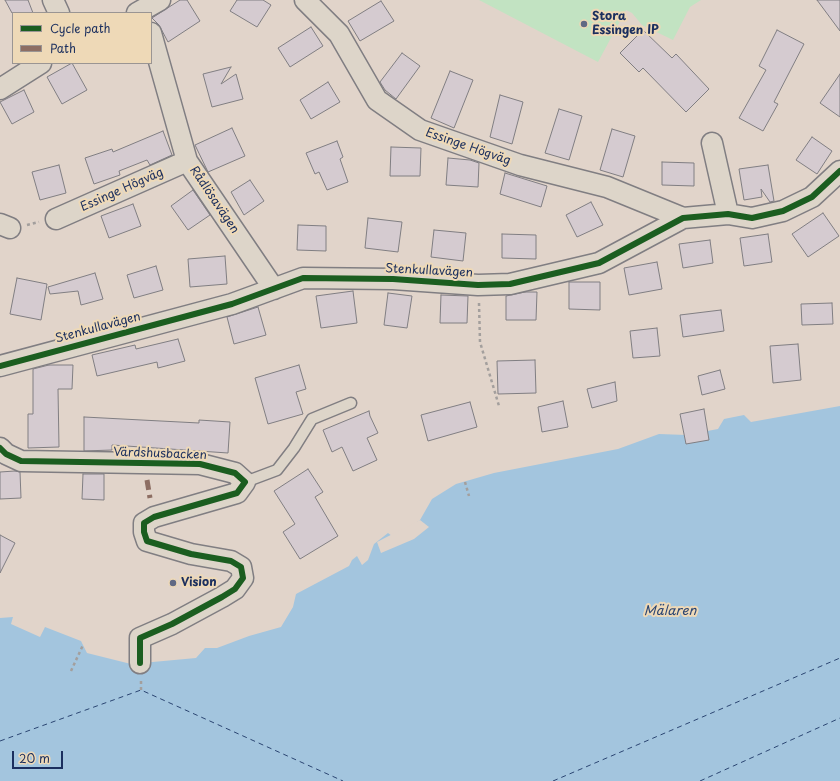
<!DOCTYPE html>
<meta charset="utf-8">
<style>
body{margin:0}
#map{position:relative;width:840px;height:781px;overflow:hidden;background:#e1d4ca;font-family:"Playpen Sans",sans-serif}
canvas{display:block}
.legend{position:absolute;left:12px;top:12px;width:140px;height:52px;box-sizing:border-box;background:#eed9b7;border:1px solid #9a9593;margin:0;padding:5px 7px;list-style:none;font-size:12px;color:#1b2f5e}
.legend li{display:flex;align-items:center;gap:8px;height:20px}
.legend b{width:20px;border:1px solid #9a9593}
.scale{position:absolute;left:12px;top:751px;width:51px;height:18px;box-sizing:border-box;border:2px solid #1b2f5e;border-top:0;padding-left:5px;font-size:12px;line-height:14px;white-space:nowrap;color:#1b2f5e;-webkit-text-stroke:3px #eed9b7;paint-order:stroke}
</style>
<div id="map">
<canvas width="840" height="781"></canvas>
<ul class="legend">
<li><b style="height:5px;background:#1b5e20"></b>Cycle path</li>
<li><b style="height:5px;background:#8d6e63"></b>Path</li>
</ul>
<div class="scale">20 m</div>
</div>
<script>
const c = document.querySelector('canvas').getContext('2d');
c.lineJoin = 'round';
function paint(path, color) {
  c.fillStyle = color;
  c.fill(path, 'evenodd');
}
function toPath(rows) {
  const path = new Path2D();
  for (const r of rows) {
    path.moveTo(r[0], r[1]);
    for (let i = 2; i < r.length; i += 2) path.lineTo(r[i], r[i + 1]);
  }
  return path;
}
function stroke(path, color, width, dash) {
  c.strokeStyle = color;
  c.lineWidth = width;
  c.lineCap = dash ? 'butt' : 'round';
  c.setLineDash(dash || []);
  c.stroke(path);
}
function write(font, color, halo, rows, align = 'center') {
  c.font = font + ' "Playpen Sans",sans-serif';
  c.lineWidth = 4;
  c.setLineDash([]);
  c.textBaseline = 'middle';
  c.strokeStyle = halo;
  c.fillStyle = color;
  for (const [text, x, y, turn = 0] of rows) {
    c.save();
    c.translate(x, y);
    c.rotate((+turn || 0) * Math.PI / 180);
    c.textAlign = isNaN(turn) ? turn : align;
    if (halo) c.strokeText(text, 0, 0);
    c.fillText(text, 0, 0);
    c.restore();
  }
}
const green = toPath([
 [479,0,701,0,690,7,673,40,642,25,632,13,626,10,598,62]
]);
const water = toPath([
 [840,406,840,781,0,781,0,618,13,617,11,624,40,637,45,627,81,641,87,653,131,664,196,658,205,648,217,648,249,636,281,627,293,607,296,594,349,566,352,560,357,556,362,565,368,560,374,544,388,533,392,536,406,530,420,520,432,499,456,484,494,473,618,449,659,434,686,435,718,429,724,419,744,415,751,422]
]);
const pier = toPath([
 [420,520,429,527,414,539,381,553,377,542]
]);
const ferry = toPath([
 [0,741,141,690,343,781],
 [553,781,840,658],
 [700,781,840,718]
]);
const building = toPath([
 [5,0,28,0,33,13,12,13,5,0],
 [180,0,187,0,200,21,168,42,159,25,152,18,180,0],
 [237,0,263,0,271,5,257,27,230,11,237,0],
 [817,0,840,0,840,31,817,0],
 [381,1,394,21,360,41,348,21,381,1],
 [311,27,323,46,290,67,278,48,311,27],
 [643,30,672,58,676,54,709,89,686,112,643,68,639,72,620,53,643,30],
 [777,30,804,44,774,102,778,104,763,131,739,118,766,70,759,66,777,30],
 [402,53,420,66,396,99,385,90,380,82,402,53],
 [72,63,87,90,62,104,47,77,72,63],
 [231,67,221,84,236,74,243,99,212,107,203,74,231,67],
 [450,71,473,80,454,128,431,118,450,71],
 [840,74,840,117,820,103,840,74],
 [328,82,340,102,311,119,300,100,328,82],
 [24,90,34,112,12,124,0,102,24,90],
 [500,95,523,102,512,144,490,137,500,95],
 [559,109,582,116,569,160,545,153,559,109],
 [232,128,245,156,208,172,195,145,232,128],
 [612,129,635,136,623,177,600,170,612,129],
 [163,131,172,155,150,165,147,160,119,171,120,175,94,184,85,158,112,149,113,152,163,131],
 [812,137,832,151,817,174,796,160,812,137],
 [337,141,343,157,340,159,348,182,327,190,319,172,315,174,306,153,337,141],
 [391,147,421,148,420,176,390,176,391,147],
 [448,158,470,160,479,163,478,187,446,185,448,158],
 [662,162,694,163,694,186,662,185,662,162],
 [59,165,66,193,40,200,32,172,59,165],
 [768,165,774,201,770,202,761,189,762,197,744,200,739,169,768,165],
 [505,173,547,186,541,207,500,194,505,173],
 [250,180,264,201,244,215,231,192,250,180],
 [193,190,210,215,188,230,171,206,193,190],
 [591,202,603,225,577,237,566,215,591,202],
 [133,204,141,226,109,238,101,216,133,204],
 [823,213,839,236,808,257,792,234,823,213],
 [368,218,402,222,398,252,365,248,368,218],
 [298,225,326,226,326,251,297,250,298,225],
 [434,230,466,233,463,261,431,257,434,230],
 [502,234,536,235,536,259,502,258,502,234],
 [768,234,772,262,744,266,740,238,768,234],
 [710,240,713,263,683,268,679,244,710,240],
 [225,256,227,284,190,287,188,259,225,256],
 [657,262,662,289,629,295,624,268,657,262],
 [156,266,163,290,134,298,127,275,156,266],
 [95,273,103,299,81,305,78,291,50,294,48,287,95,273],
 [17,278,47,284,41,320,10,314,17,278],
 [569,282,600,282,600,310,569,309,569,282],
 [353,291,357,323,321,328,316,296,353,291],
 [525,292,537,292,536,320,506,320,506,296,525,292],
 [388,293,412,296,407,328,384,325,388,293],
 [441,295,468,296,467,323,440,323,441,295],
 [832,303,833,324,802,325,801,304,832,303],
 [258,307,266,335,234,344,227,317,258,307],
 [721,310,724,331,683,337,680,315,721,310],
 [657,328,660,356,633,358,630,331,657,328],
 [178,339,185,361,158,368,157,362,97,376,92,355,135,345,136,349,178,339],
 [798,344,801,380,773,383,770,346,798,344],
 [535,360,536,393,498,394,497,361,535,360],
 [49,365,73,365,72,389,58,389,59,447,28,448,28,414,33,414,33,369,49,365],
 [299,365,306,389,296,392,303,414,268,424,255,378,299,365],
 [720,370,725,389,702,395,698,376,720,370],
 [615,382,617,401,592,408,587,389,615,382],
 [563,401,568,427,542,432,538,407,563,401],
 [470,402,477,427,428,441,421,415,470,402],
 [704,409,709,440,686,444,680,414,704,409],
 [369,411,370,416,378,433,367,438,377,460,353,471,342,447,332,452,323,430,369,411],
 [84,417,199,423,199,420,230,422,228,453,112,445,112,450,84,451,84,417],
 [308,469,323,492,315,497,338,536,300,559,283,532,295,524,274,491,308,469],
 [15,471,20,472,21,498,0,499,0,472,15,471],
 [83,474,104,474,104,500,82,499,83,474],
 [0,535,15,543,0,573,0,535]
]);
const path = toPath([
 [27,225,39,222],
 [479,303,480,342,499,406],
 [465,482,469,496],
 [71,671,83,645],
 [141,681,141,690]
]);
const lane = toPath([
 [245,482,277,470,294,448,312,419,351,403]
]);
const street = toPath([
 [53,0,59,13],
 [305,0,339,34,377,100,420,130,520,165,607,187,683,218],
 [137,13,160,0],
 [151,33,187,161,274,289],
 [0,89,41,63],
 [712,143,728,214],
 [56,219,187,161],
 [0,224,10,228],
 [0,366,232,304,303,278,393,279,478,285,510,284,599,263,683,218,728,214,752,218,783,211,812,197,840,171],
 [0,448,6,454,21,461,200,464,235,473,245,482,237,493,154,517,144,523,144,532,147,541,191,554,231,561,241,567,243,578,235,589,222,597,172,624,140,638,140,663]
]);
const quiet = toPath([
 [147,480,150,498]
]);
const cycleway = toPath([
 [0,366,232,304,303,278,393,279,478,285,510,284,599,263,683,218,728,214,752,218,783,211,812,197,840,171],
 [0,448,6,454,21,461,200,464,235,473,245,482,237,493,154,517,144,523,144,532,147,541,191,554,231,561,241,567,243,578,235,589,222,597,172,624,140,638,140,663]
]);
const markers = [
 [584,24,4,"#606984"],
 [173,583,4,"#606984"]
];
const poiNames = [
 ["Stora",592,17],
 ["Essingen IP",592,31],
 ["Vision",181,583]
];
const streetNames = [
 ["Essinge Högväg",468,147,19],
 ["Essinge Högväg",122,190,-24],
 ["Rådlösavägen",214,200,56],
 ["Stenkullavägen",429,271,3],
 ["Stenkullavägen",98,328,-15],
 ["Värdshusbacken",160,454,2]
];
const waterNames = [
 ["Mälaren",670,611]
];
paint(green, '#c2e3c2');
paint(water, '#a3c5de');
paint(pier, '#e1d4ca');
stroke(ferry, '#2b4572', 1, [5, 4]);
paint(building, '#d5cbd0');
stroke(building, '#807e82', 1);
stroke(lane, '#807e82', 13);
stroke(street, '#807e82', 23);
stroke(path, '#a39f9d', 2.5, [3, 3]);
stroke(lane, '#ddd5c9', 10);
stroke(street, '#ddd5c9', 20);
stroke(quiet, '#8d6e63', 5, [10, 5]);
stroke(cycleway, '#1b5e20', 6);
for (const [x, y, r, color] of markers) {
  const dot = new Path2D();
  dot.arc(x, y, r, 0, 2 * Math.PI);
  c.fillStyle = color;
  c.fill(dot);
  stroke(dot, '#eed9b7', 1.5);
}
write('bold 12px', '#1b2f5e', '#eed9b7', poiNames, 'left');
write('12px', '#1b2f5e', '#eed9b7', streetNames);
write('italic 13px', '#2b4572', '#eed9b7', waterNames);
</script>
